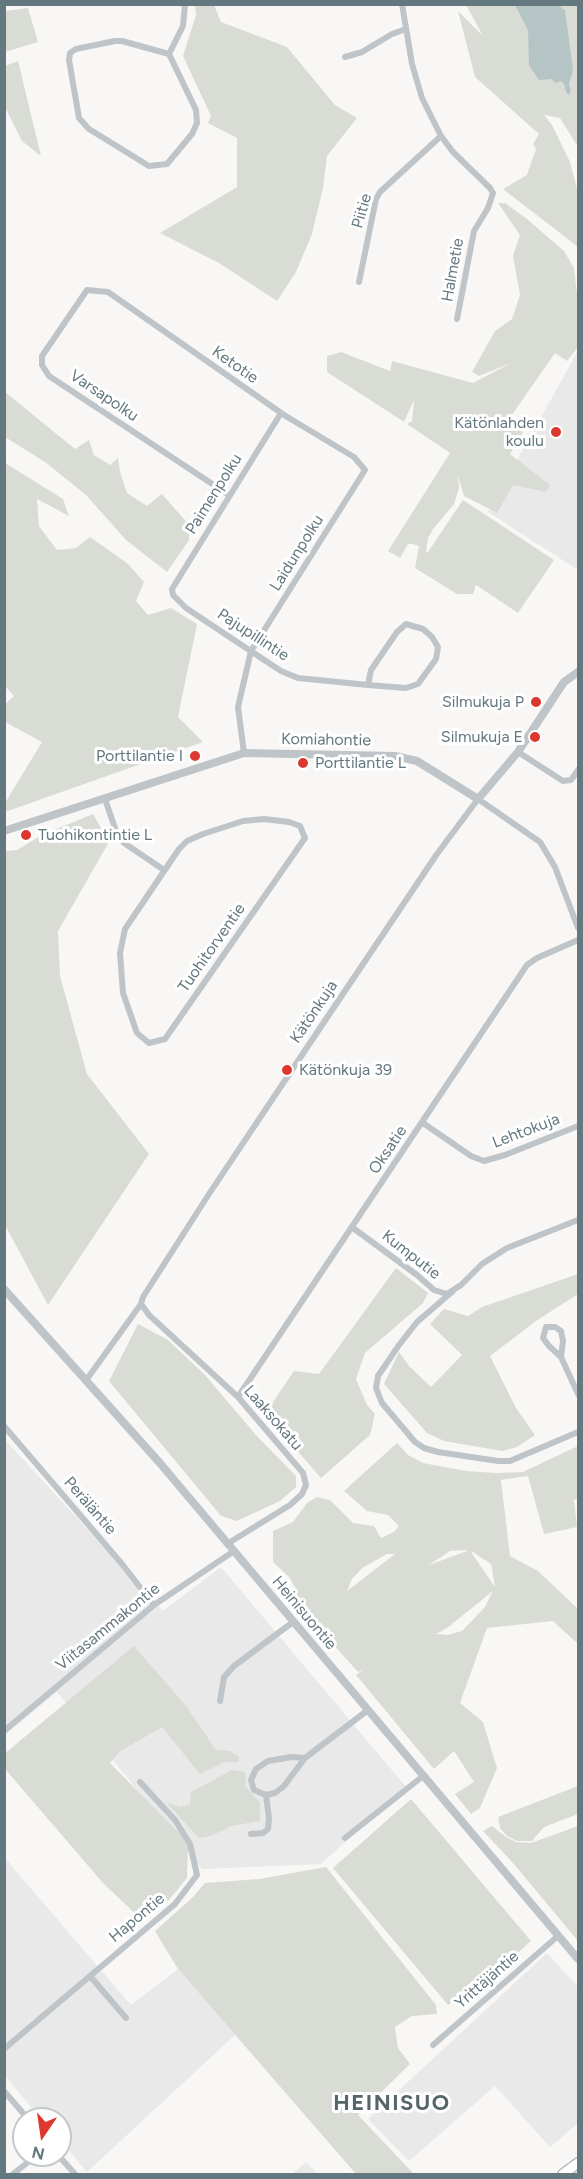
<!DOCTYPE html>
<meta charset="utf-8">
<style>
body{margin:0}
#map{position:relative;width:583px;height:2179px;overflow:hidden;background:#f8f7f5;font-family:Figtree,sans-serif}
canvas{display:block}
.frame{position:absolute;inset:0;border:6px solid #64787f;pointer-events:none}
.north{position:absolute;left:12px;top:2107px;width:60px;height:60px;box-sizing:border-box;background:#fff;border:2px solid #c1c9cc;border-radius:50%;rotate:193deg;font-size:16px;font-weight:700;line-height:24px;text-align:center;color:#64787f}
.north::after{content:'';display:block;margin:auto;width:21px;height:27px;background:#dd3830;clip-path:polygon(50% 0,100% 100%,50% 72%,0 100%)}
</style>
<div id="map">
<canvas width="583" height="2179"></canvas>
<div class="frame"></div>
<div class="north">N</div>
</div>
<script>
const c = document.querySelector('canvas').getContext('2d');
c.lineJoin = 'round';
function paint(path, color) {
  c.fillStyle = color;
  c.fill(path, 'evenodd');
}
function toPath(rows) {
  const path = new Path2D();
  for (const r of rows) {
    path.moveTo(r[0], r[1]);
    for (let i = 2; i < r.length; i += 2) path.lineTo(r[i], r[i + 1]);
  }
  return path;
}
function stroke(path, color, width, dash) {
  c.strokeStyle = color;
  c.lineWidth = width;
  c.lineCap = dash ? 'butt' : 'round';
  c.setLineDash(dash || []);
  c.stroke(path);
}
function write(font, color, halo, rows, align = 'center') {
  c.font = font + ' Figtree,sans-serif';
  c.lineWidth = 6;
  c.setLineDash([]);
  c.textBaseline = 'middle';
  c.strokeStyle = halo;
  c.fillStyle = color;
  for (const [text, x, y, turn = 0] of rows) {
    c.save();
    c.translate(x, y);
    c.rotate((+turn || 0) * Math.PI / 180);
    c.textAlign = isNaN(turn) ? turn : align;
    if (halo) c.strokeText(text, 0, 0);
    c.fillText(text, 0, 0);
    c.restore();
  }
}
const built = toPath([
 [578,351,578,570,488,512],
 [5,1440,163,1611,221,1567,406,1787,321,1864,202,1869,57,1692,5,1735],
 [4,1857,131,2005,178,1969,235,2035,87,2172,60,2140,60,2119,41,2119,5,2076],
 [547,1953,578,1987,578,2123,550,2147,495,2086,409,2161,368,2119],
 [306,2162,318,2174,292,2174]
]);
const green = toPath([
 [195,5,214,5,221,22,287,47,335,105,357,118,327,156,323,188,312,234,296,272,277,301,219,263,160,233,237,187,237,138,208,123,211,116,183,56,196,15],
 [466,5,578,5,578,147,560,118,544,115,552,125,570,162,578,193,578,247,503,189,527,175,536,149,533,144,539,134,475,77,458,11,483,36],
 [28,8,38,42,5,52,5,11],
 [18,61,41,156,22,141,5,107,5,66],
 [498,203,505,203,527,219,564,251,574,268,578,303,578,347,567,361,555,353,509,419,523,432,510,454,550,485,546,492,513,485,497,513,464,496,458,476,459,488,454,504,433,529,428,538,426,552,428,552,463,500,554,560,518,613,476,585,473,594,457,594,415,568,419,546,413,544,408,544,400,558,388,551,450,453,407,424,412,421,414,400,404,422,327,372,327,356,341,352,390,371,392,361,473,383,511,363,479,376,472,372,495,331,512,319,520,295,513,256,520,235],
 [5,392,75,449,89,440,94,455,110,465,118,458,120,472,127,493,147,506,162,494,190,526,189,540,167,572,126,540,86,495,45,462,5,437],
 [5,463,63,499,69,516,37,499,39,526,57,550,76,548,90,537,127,563,144,582,136,601,148,615,171,608,197,624,178,717,203,742,5,812,5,803,42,742,5,722,5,704,14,696,4,685],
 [93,814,109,842,58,931,60,976,87,1074,149,1154,48,1305,5,1225,5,851,17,850,42,835],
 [396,1268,428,1293,423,1303,365,1353,356,1379,367,1405,375,1414,370,1435,321,1478,265,1414,294,1371,319,1374],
 [578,1274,578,1294,536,1321,490,1356,516,1408,535,1435,517,1447,502,1451,444,1441,427,1433,384,1384,399,1352,409,1366,431,1387,462,1355,430,1324,444,1309,468,1316,482,1307],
 [138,1324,168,1340,205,1375,256,1435,296,1476,296,1487,280,1501,237,1521,221,1516,109,1381],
 [397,1443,408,1455,423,1463,466,1471,497,1473,523,1472,578,1446,578,1498,574,1500,577,1527,544,1534,528,1476,501,1480,510,1556,538,1571,578,1609,578,1644,553,1621,487,1628,460,1703,483,1722,497,1768,480,1808,471,1814,455,1794,474,1782,454,1751,434,1769,356,1675,364,1669,358,1672,331,1642,323,1644,312,1633,297,1608,296,1589,289,1577,273,1562,273,1531,293,1522,307,1503,317,1497,330,1500,353,1523,374,1526,381,1538,394,1532,399,1526,388,1515,367,1511,344,1491],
 [467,1550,467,1551,429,1565,450,1551],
 [471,1551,491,1564,495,1587,471,1552],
 [387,1554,395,1554,347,1591,352,1579,362,1568],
 [493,1591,485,1607,462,1631,447,1635,436,1634,447,1628],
 [134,1646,186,1706,216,1750,230,1751,239,1757,239,1762,225,1762,200,1774,162,1727,119,1752,110,1763,182,1836,188,1848,187,1878,168,1901,143,1921,103,1883,5,1769,4,1754],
 [232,1770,245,1772,246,1777,245,1786,260,1803,260,1821,231,1826,211,1836,199,1838,167,1803,180,1807,190,1804,191,1792],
 [578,1786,578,1814,544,1827,532,1841,517,1841,507,1836,500,1828,498,1817],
 [411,1799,531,1941,495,1973,448,2005,333,1868],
 [492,1826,506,1837,516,1842,531,1843,578,1826,578,1941,513,1863,483,1831],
 [326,1867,436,2005,437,2014,412,2016,395,2027,398,2048,410,2064,358,2115,414,2174,356,2174,178,1969,155,1931,193,1897,205,1883,259,1879]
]);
const water = toPath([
 [515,5,560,5,561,8,565,10,573,70,569,84,571,91,569,95,566,92,564,84,561,81,555,83,552,79,539,80,529,65,528,30]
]);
const minor = toPath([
 [402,4,412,64,422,98,441,136,453,152,490,188,493,193,488,208,474,231,457,319],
 [115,41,122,41,169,54,196,110,197,123,192,134,167,164,149,166,89,129,79,118,69,60,70,53,76,49,115,41],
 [169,54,183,26,185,4],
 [345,57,362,52,392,34,406,29],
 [359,282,376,199,380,192,441,136],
 [281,413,172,589,173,595,186,608,228,636,281,671,298,678,368,685,371,670,397,632,406,624,423,629,432,637,438,647,436,659,418,684,406,688,368,685],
 [229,495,49,376,42,365,42,356,87,290,108,292,284,415,354,457,365,470,251,651,238,707,244,753],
 [518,752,563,781,571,780,578,770],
 [105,799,117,834,124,843,164,870],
 [264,819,289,822,300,826,305,838,165,1039,149,1043,137,1033,123,993,120,953,125,929,179,849,187,841,203,834,243,821,264,819],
 [423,1123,471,1156,484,1161,505,1155,578,1126],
 [353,1228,417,1275,434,1290,447,1294,461,1285,482,1264,507,1248,578,1220],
 [453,1291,417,1322,399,1345,378,1376,376,1388,382,1403,415,1442,424,1448,438,1452,498,1461,510,1461,578,1432],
 [141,1304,149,1315,238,1397,303,1473,306,1485,302,1494,290,1505,227,1544],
 [561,1357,563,1341,561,1331,555,1327,546,1327,543,1338,549,1346,561,1357,578,1394],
 [87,1379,141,1304,143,1297,209,1194,316,1034,437,854,478,799,540,842,555,867,578,928],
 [238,1397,527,965,537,958,578,940],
 [4,1426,122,1564,154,1605],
 [220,1701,224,1677,234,1666,293,1622],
 [4,1731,154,1605,234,1551],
 [305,1758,291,1757,268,1761,256,1769,251,1780,254,1790,266,1795,275,1793,284,1786,305,1758,368,1710],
 [251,1834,263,1833,268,1829,269,1818,266,1795],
 [345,1838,423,1776],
 [90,1976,126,2018],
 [433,2045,559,1935],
 [4,2049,175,1904,197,1875,190,1844,175,1820,140,1782],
 [4,2091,28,2119],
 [58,2155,75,2174],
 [13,2174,37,2155]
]);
const tertiary = toPath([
 [4,831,244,753,395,756,417,761,478,799,518,752,564,682,578,672],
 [4,1289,159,1462,578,1959]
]);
const secondary = toPath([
 [563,2174,578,2163]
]);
const markers = [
 [556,432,6,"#dd3830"],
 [536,702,6,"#dd3830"],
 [535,737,6,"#dd3830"],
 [195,756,6,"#dd3830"],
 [303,763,6,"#dd3830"],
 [26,835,6,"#dd3830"],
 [287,1070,6,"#dd3830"]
];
const streetNames = [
 ["Piitie",362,211,-74],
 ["Halmetie",453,270,-80],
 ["Ketotie",235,365,35],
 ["Varsapolku",104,396,34],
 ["Paimenpolku",214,494,-58],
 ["Laidunpolku",297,553,-58],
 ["Pajupillintie",253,635,33],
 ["Komiahontie",326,740,1],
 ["Tuohitorventie",212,948,-55],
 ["Kätönkuja",314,1012,-56],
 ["Lehtokuja",526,1131,-21],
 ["Oksatie",388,1150,-56],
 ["Kumputie",411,1255,38],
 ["Laaksokatu",273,1418,49],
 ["Peräläntie",90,1506,49],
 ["Heinisuontie",304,1613,50],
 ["Viitasammakontie",108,1627,-39],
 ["Hapontie",137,1918,-40],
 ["Yrittäjäntie",487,1980,-41]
];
const poiNames = [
 ["Kätönlahden",544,423],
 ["koulu",544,441],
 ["Silmukuja P",524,702],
 ["Silmukuja E",523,737],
 ["Porttilantie I",183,756],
 ["Porttilantie L",315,763,"left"],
 ["Tuohikontintie L",38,835,"left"],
 ["Kätönkuja 39",299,1070,"left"]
];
const districtNames = [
 ["HEINISUO",392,2104]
];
paint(built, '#e8e9e8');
paint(green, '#d9dcd4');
paint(water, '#b5c5c6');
stroke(secondary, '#afb7ba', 12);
stroke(minor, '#bec4c7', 6);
stroke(tertiary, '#bec4c7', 8);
stroke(secondary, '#fff', 9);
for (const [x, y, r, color] of markers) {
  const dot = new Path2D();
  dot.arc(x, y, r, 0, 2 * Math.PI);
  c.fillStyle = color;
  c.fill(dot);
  stroke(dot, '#fff', 2);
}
write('16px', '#64787f', '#fff', streetNames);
write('16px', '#64787f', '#fff', poiNames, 'right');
c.letterSpacing = '1.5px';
write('bold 22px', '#55656a', '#fff', districtNames);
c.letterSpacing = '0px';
</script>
